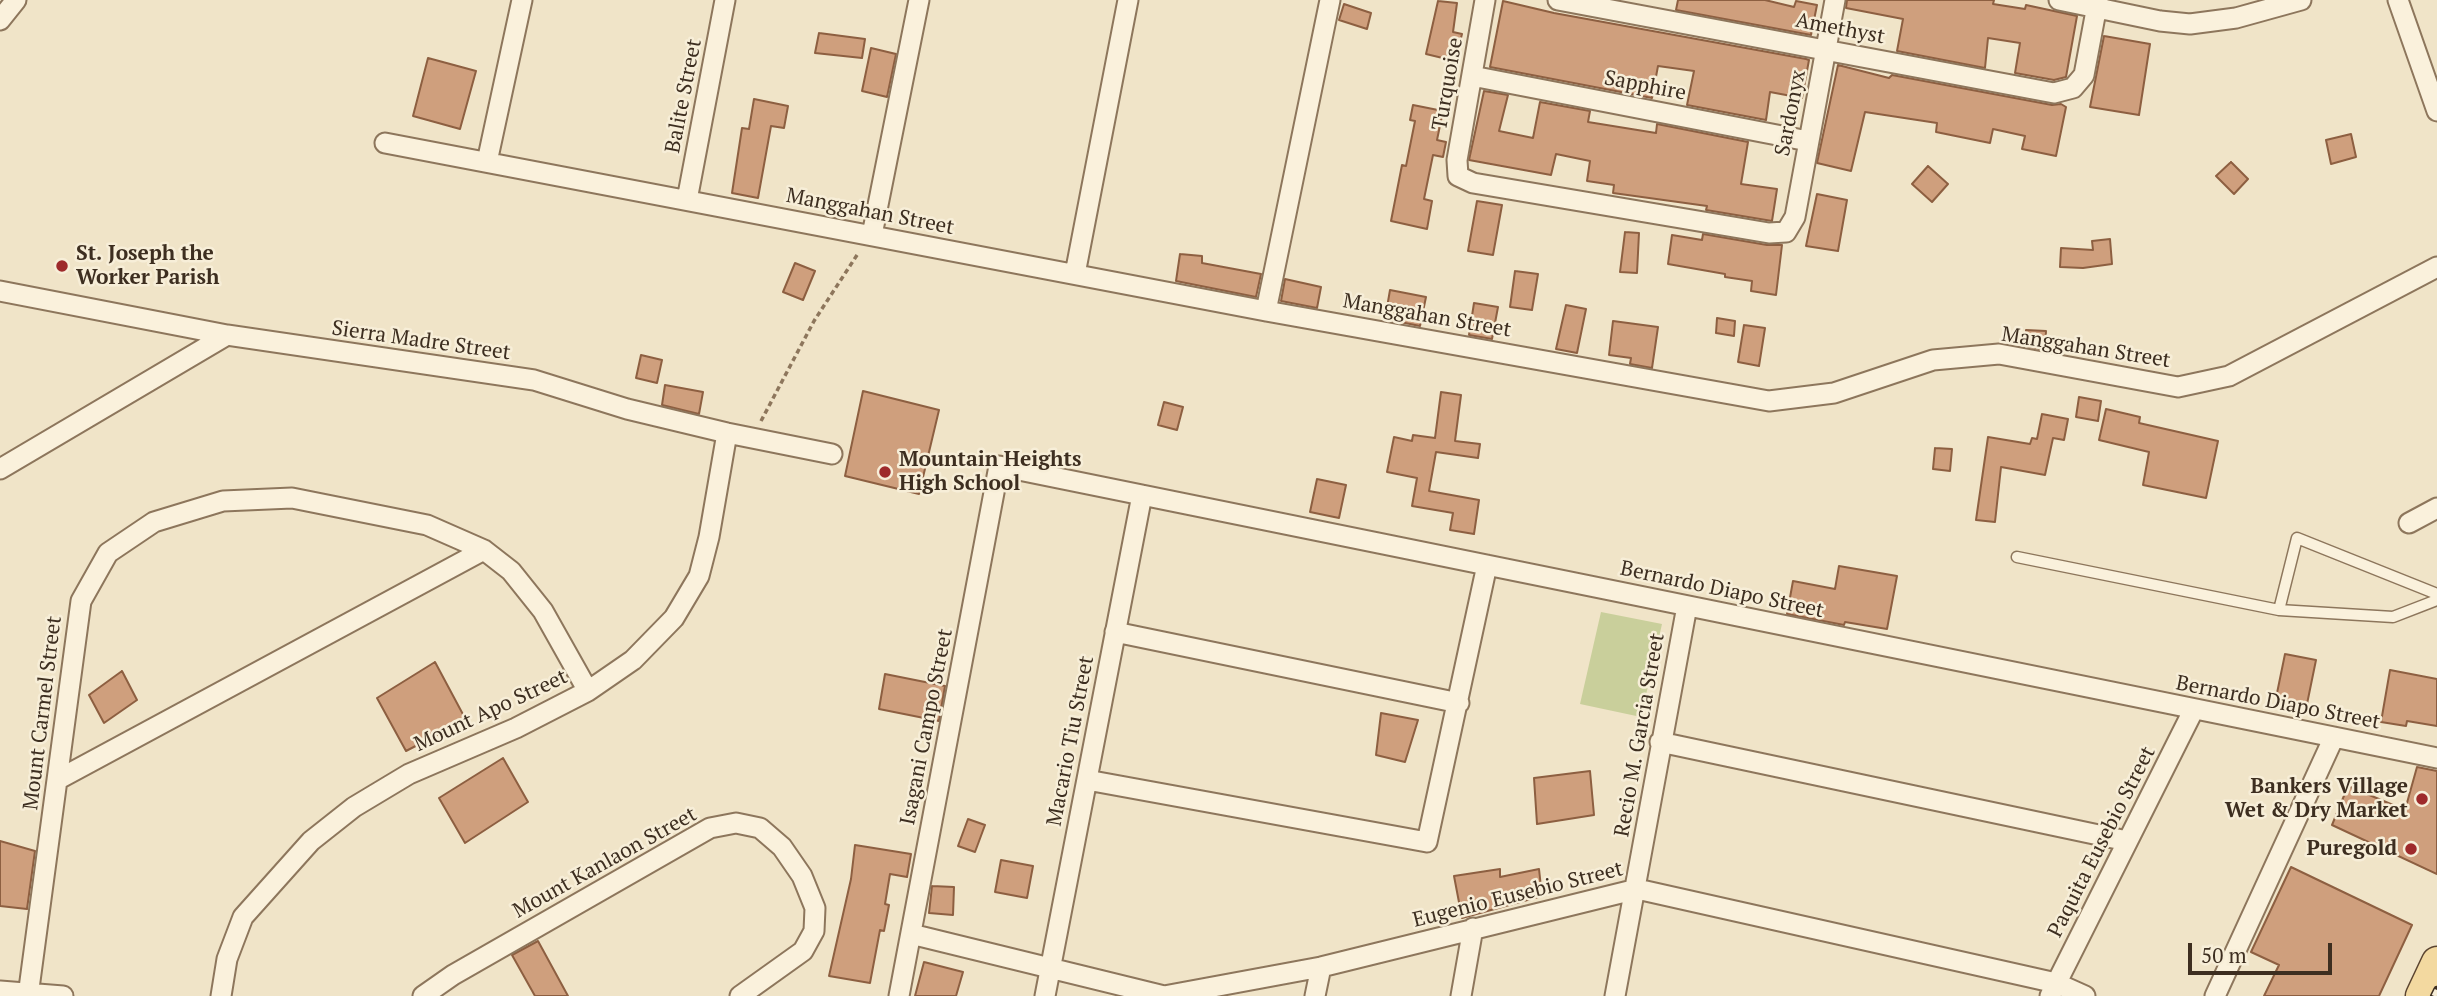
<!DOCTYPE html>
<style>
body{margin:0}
#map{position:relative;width:2437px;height:996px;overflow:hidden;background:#f0e4c8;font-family:"PT Serif",serif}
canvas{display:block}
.scale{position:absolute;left:2188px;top:943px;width:144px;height:32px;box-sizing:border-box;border:4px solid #3d2e20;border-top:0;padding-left:9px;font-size:21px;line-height:24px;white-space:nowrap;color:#3d2e20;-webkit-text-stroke:5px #f7eed8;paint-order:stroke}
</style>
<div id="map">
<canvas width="2437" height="996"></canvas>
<div class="scale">50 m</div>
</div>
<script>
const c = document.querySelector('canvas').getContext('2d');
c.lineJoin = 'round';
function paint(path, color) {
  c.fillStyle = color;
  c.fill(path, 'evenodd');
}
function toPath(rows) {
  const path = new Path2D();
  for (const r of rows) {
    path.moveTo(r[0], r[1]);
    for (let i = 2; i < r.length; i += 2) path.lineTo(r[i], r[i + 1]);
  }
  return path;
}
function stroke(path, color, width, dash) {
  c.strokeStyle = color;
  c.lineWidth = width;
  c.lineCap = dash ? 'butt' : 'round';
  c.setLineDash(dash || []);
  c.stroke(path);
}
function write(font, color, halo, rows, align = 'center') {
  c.font = font + ' "PT Serif",serif';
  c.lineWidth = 5;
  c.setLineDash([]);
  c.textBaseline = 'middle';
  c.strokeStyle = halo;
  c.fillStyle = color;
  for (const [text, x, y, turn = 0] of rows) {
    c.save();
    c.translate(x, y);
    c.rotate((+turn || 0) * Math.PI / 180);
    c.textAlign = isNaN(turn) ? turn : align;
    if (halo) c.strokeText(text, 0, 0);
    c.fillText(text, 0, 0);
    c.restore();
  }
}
const green = toPath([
 [1601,612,1662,624,1641,717,1580,704]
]);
const building = toPath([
 [1678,0,1765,0,1794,7,1796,1,1817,5,1811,35,1676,10,1678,0],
 [1847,0,1994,0,1993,4,2025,9,2026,5,2077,16,2066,77,2054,80,2015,73,2020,43,1988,38,1985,68,1897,51,1903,19,1846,8,1847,0],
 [1438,1,1457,3,1453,32,1462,34,1455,61,1426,54,1438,1],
 [1503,1,1554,13,1806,59,1809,60,1802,98,1770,92,1766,120,1687,105,1694,71,1658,66,1652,98,1490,67,1503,1],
 [1344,4,1371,13,1367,29,1339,20,1344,4],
 [819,33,865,39,862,58,815,53,819,33],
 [2104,36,2150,44,2139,115,2090,107,2104,36],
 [871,48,896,54,887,97,862,91,871,48],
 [428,58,476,71,460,129,413,116,428,58],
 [1838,65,1889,78,1892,75,2052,105,2061,104,2066,107,2056,156,2022,149,2025,136,1993,129,1990,143,1936,132,1937,123,1865,112,1851,171,1817,163,1838,65],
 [1484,91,1508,95,1499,131,1533,138,1540,102,1590,111,1588,122,1656,133,1657,124,1748,142,1741,184,1777,189,1772,221,1706,210,1707,206,1613,193,1614,185,1587,181,1590,161,1556,154,1551,175,1469,160,1484,91],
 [754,99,788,106,784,128,771,126,758,198,732,193,742,128,749,129,754,99],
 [1413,105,1443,111,1437,140,1446,142,1443,157,1433,155,1424,199,1432,201,1427,229,1391,221,1402,165,1406,166,1415,121,1410,120,1413,105],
 [2351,134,2356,157,2331,164,2326,140,2351,134],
 [2231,162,2248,179,2234,194,2216,176,2231,162],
 [1928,166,1948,184,1932,202,1912,184,1928,166],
 [1817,194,1847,200,1838,251,1806,246,1817,194],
 [1477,201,1502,205,1493,255,1468,251,1477,201],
 [1625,232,1639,233,1637,273,1620,272,1625,232],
 [1703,234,1767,245,1782,245,1776,295,1751,291,1752,281,1725,277,1725,274,1668,264,1672,235,1702,240,1703,234],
 [2110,239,2112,264,2083,268,2060,267,2061,248,2093,250,2092,241,2110,239],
 [1180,254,1202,256,1202,263,1261,274,1256,297,1176,281,1180,254],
 [795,263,815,271,803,300,783,292,795,263],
 [1515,271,1538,274,1532,310,1510,307,1515,271],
 [1285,279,1321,287,1317,308,1281,301,1285,279],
 [1390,290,1426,297,1420,326,1385,319,1390,290],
 [1474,303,1498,307,1492,339,1469,335,1474,303],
 [1566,305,1586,309,1577,353,1556,349,1566,305],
 [1717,318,1735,321,1734,336,1716,333,1717,318],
 [1613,321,1658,327,1652,368,1630,364,1631,358,1609,355,1613,321],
 [1744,325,1765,328,1759,366,1738,362,1744,325],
 [2026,330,2046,331,2045,350,2026,346,2026,330],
 [641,355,662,360,657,383,636,378,641,355],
 [665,385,703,392,699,414,662,405,665,385],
 [863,391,939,410,919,494,845,476,863,391],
 [1441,392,1461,395,1455,441,1480,444,1478,458,1436,452,1429,491,1479,500,1474,534,1450,530,1453,513,1412,506,1417,478,1387,472,1394,437,1412,441,1413,435,1435,438,1441,392],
 [2079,397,2101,401,2098,421,2076,417,2079,397],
 [1164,402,1183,407,1177,430,1158,425,1164,402],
 [2106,409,2140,417,2139,423,2218,441,2206,498,2143,485,2149,452,2099,440,2106,409],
 [2042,414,2068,419,2064,440,2053,438,2045,475,2001,467,1995,522,1976,520,1988,437,2030,444,2032,438,2037,439,2042,414],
 [1935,448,1952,449,1950,471,1933,469,1935,448],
 [1317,479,1346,485,1339,518,1310,512,1317,479],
 [1839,566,1897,576,1887,629,1845,622,1844,625,1787,614,1793,581,1835,589,1839,566],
 [2285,654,2316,660,2307,704,2276,698,2285,654],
 [435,662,466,720,406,751,377,698,435,662],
 [2390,670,2437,679,2437,726,2407,721,2406,726,2381,722,2390,670],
 [122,671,137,700,104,723,89,695,122,671],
 [885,674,945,686,939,721,879,709,885,674],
 [1381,713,1418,720,1405,762,1376,755,1381,713],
 [503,758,528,802,465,843,439,798,503,758],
 [2417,767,2437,771,2437,874,2332,825,2348,786,2405,810,2417,767],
 [1590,771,1594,815,1537,824,1534,778,1590,771],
 [968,819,985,825,975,852,958,846,968,819],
 [0,841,35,851,27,909,0,906,0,841],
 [855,845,911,854,907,877,890,874,885,904,889,905,884,931,880,930,870,983,829,976,851,879,855,845],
 [1001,860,1033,866,1027,898,995,892,1001,860],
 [2291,867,2412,925,2379,996,2264,996,2279,965,2251,952,2291,867],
 [1500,869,1500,877,1539,869,1542,896,1462,918,1454,876,1500,869],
 [932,886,954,887,953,915,929,913,932,886],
 [538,941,568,996,535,996,512,955,538,941],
 [924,962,963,972,956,996,915,996,924,962]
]);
const path = toPath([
 [761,421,814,321,859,252]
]);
const service = toPath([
 [2017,557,2279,610,2393,617,2437,600],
 [2279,610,2297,538,2437,594]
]);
const minor = toPath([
 [1485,0,1457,160,1458,176,1473,183,1769,233,1786,232,1795,217,1835,0],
 [1558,0,2054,93,2073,88,2084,75,2098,0],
 [2059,0,2160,21,2190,24,2236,18,2301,0],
 [2398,0,2437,111],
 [0,20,16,0],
 [1472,76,1808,141],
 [385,143,1266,311,1769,401,1834,393,1933,360,1999,354,2178,387,2229,376,2437,267],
 [487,162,522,0],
 [687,200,725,0],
 [872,235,919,0],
 [1075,274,1128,0],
 [0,291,227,335,534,380,627,409,727,433,832,454],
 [1266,311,1330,0],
 [0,469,227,335],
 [2409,523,2437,508],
 [1115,632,1459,703],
 [1660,742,2127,841],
 [59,779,484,550],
 [1087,780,1427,842,1487,565],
 [911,934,1164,996,1321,967,1637,889,2056,983,2085,996],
 [0,991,63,996],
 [28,996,81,601,108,553,154,522,223,501,292,498,427,525,484,550,511,571,543,611,588,691],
 [221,996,227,959,243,917,311,841,354,807,409,774,516,728,588,691,633,660,674,618,699,576,709,537,727,433],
 [423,996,453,975,710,828,736,823,760,828,782,847,802,876,815,908,814,931,803,951,740,996],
 [899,996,999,466,2437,758],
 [1045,996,1142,495],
 [1315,996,1321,967],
 [1461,996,1473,928],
 [1615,996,1687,606],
 [2050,996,2194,709],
 [2215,996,2334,737]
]);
const primary = toPath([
 [2421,996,2437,962]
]);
const rail = toPath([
 [2434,996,2437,990]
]);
const markers = [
 [62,266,7,"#9e2a2b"],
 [885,472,7,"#9e2a2b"],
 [2422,799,7,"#9e2a2b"],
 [2411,849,7,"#9e2a2b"]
];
const streetNames = [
 ["Amethyst",1840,29,11],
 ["Turquoise",1448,84,-80],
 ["Sapphire",1645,86,11],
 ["Balite Street",684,96,-79],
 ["Sardonyx",1791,113,-79],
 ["Manggahan Street",870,212,11],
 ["Manggahan Street",1427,316,10],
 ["Sierra Madre Street",421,341,8],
 ["Manggahan Street",2086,348,9],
 ["Bernardo Diapo Street",1722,590,12],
 ["Bernardo Diapo Street",2278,703,11],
 ["Mount Apo Street",491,711,-25],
 ["Mount Carmel Street",43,713,-83],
 ["Isagani Campo Street",927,727,-79],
 ["Recio M. Garcia Street",1640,735,-80],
 ["Macario Tiu Street",1071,741,-79],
 ["Paquita Eusebio Street",2102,842,-63],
 ["Mount Kanlaon Street",605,863,-29],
 ["Eugenio Eusebio Street",1518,895,-14]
];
const poiNames = [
 ["St. Joseph the",76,254],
 ["Worker Parish",76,278],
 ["Mountain Heights",899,460],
 ["High School",899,484],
 ["Bankers Village",2408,787,"right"],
 ["Wet & Dry Market",2408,811,"right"],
 ["Puregold",2397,849,"right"]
];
paint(green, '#c9cf9b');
paint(building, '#cf9f7d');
stroke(building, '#8d5f41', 2);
stroke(service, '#8d765c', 13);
stroke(minor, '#8d765c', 23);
stroke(primary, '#5b4430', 33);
stroke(path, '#8d765c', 3.5, [5, 3.5]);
stroke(service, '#faf1dc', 10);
stroke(minor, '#faf1dc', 19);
stroke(primary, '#f3d9a0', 30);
stroke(rail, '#3d2e20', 8);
stroke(rail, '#f7eed8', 5, [16]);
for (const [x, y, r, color] of markers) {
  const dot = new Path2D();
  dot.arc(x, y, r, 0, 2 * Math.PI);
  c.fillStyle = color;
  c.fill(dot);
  stroke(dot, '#f7eed8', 2.5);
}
write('21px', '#3d2e20', '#f7eed8', streetNames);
write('bold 21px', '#3d2e20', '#f7eed8', poiNames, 'left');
</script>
